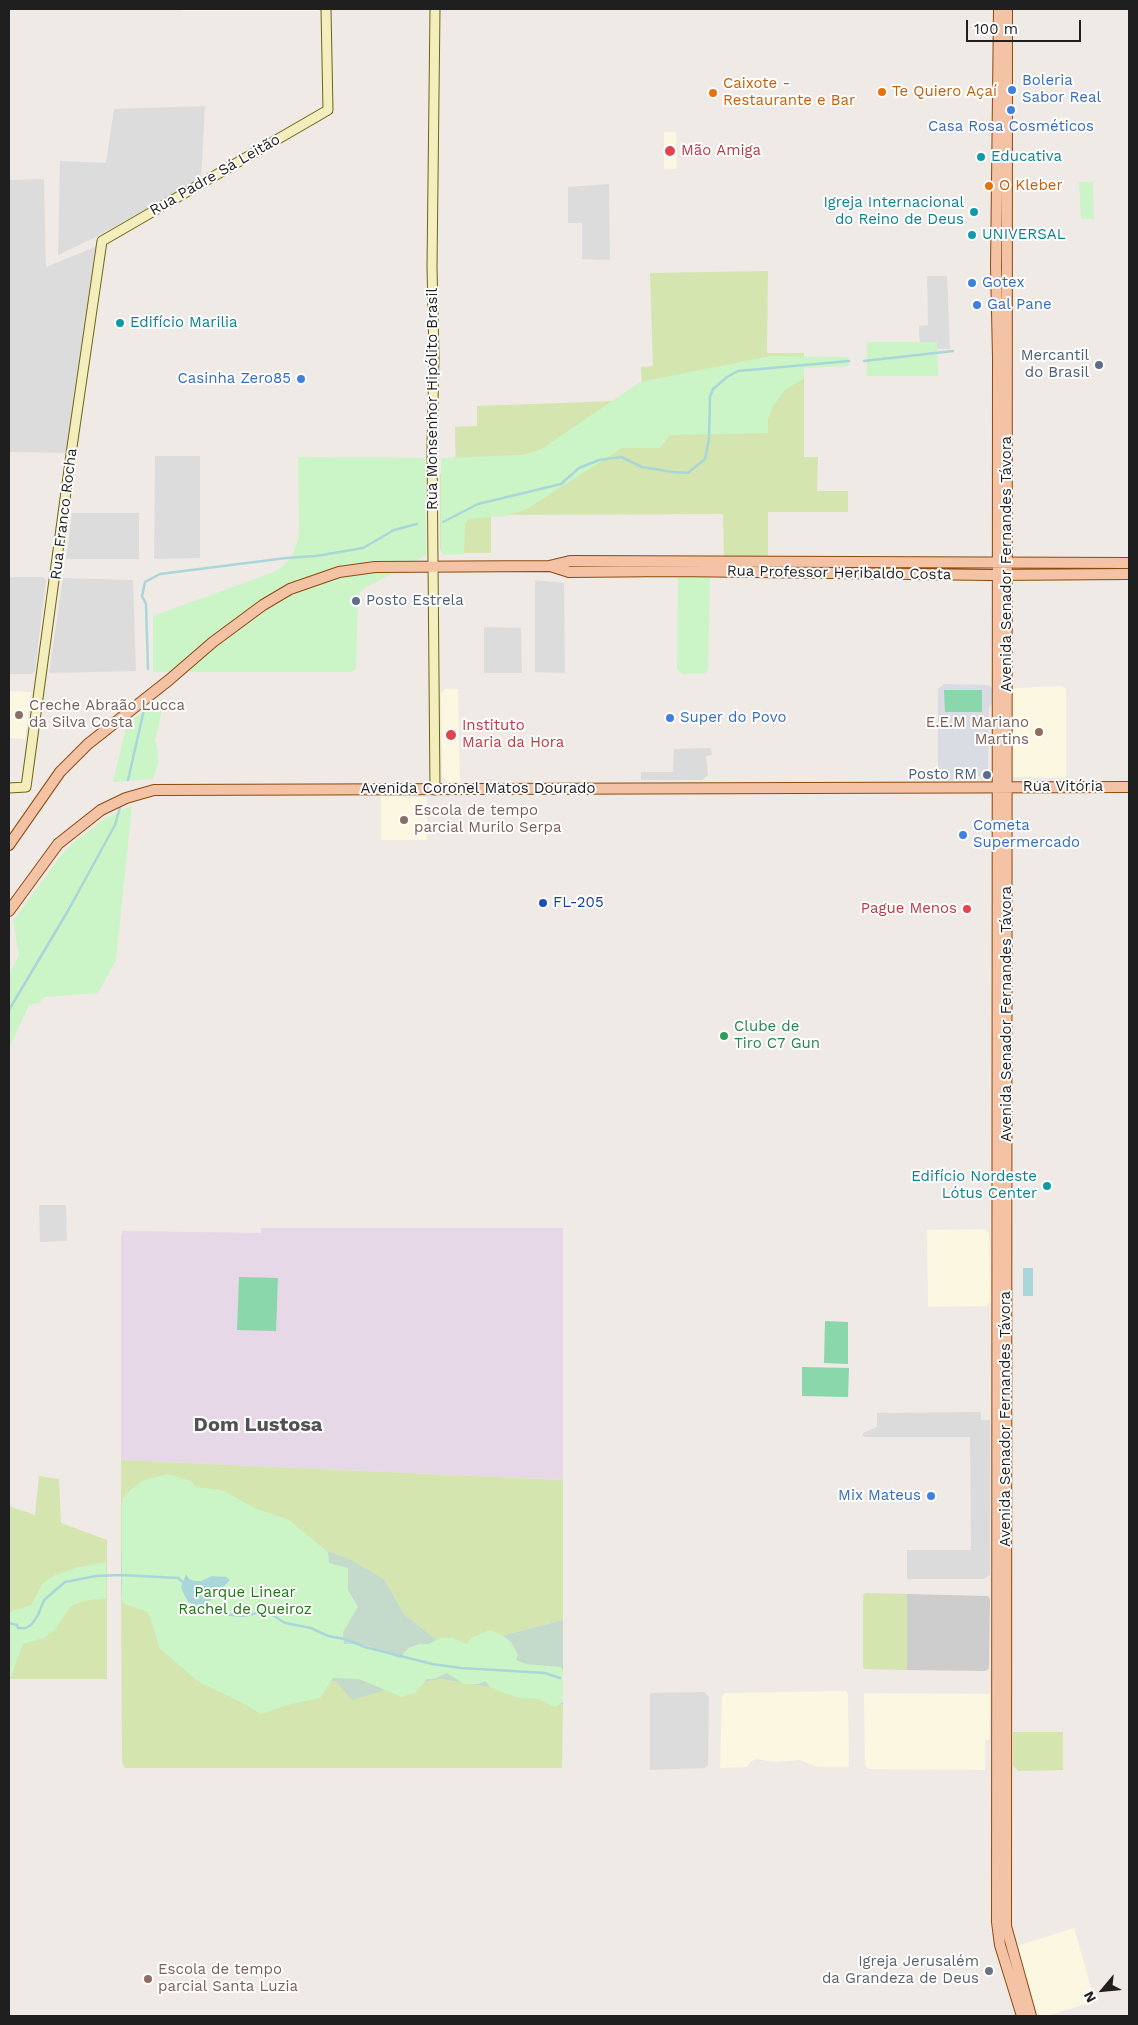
<!DOCTYPE html>
<meta charset="utf-8">
<style>
body{margin:0}
#map{position:relative;width:1138px;height:2025px;overflow:hidden;background:#efeae6;font-family:"Work Sans",sans-serif}
canvas{display:block}
.frame{position:absolute;inset:0;border:10px solid #1f1f1f;pointer-events:none}
.north{position:absolute;left:1078px;top:1965px;width:50px;height:50px;-webkit-text-stroke:4px #fff;paint-order:stroke;rotate:242deg;font-size:14px;font-weight:700;line-height:20px;text-align:center;color:#1f1f1f}
.north::after{content:'';display:block;margin:auto;width:18px;height:22px;background:#1f1f1f;clip-path:polygon(50% 0,100% 100%,50% 72%,0 100%)}
.scale{position:absolute;left:966px;top:20px;width:115px;height:22px;box-sizing:border-box;border:2px solid #1f1f1f;border-top:0;padding-left:6px;font-size:15px;line-height:18px;white-space:nowrap;color:#1f1f1f;-webkit-text-stroke:4px #fff;paint-order:stroke}
</style>
<div id="map">
<canvas width="1138" height="2025"></canvas>
<div class="frame"></div>
<div class="north">N</div>
<div class="scale">100 m</div>
</div>
<script>
const c = document.querySelector('canvas').getContext('2d');
c.lineJoin = 'round';
function paint(path, color) {
  c.fillStyle = color;
  c.fill(path, 'evenodd');
}
function toPath(rows) {
  const path = new Path2D();
  for (const r of rows) {
    path.moveTo(r[0], r[1]);
    for (let i = 2; i < r.length; i += 2) path.lineTo(r[i], r[i + 1]);
  }
  return path;
}
function stroke(path, color, width, dash) {
  c.strokeStyle = color;
  c.lineWidth = width;
  c.lineCap = dash ? 'butt' : 'round';
  c.setLineDash(dash || []);
  c.stroke(path);
}
function write(font, color, halo, rows, align = 'center') {
  c.font = font + ' "Work Sans",sans-serif';
  c.lineWidth = 4;
  c.setLineDash([]);
  c.textBaseline = 'middle';
  c.strokeStyle = halo;
  c.fillStyle = color;
  for (const [text, x, y, turn = 0] of rows) {
    c.save();
    c.translate(x, y);
    c.rotate((+turn || 0) * Math.PI / 180);
    c.textAlign = isNaN(turn) ? turn : align;
    if (halo) c.strokeText(text, 0, 0);
    c.fillText(text, 0, 0);
    c.restore();
  }
}
const residential = toPath([
 [205,106,201,178,94,238,58,255,60,161,106,163,114,109],
 [44,179,46,267,102,244,74,453,9,452,9,180],
 [609,184,610,260,582,259,582,223,568,223,568,187],
 [927,276,947,276,950,349,920,349,919,326,928,325],
 [155,456,200,456,200,558,154,559],
 [72,513,139,513,139,559,66,559],
 [9,577,43,577,46,580,35,671,32,674,9,674],
 [63,578,133,580,136,671,49,673],
 [535,580,564,583,565,673,535,672],
 [484,627,521,628,522,673,484,673],
 [39,1205,66,1205,67,1241,40,1242],
 [704,1692,709,1697,708,1765,705,1768,650,1770,650,1693]
]);
const industrial = toPath([
 [261,1228,563,1228,563,1480,121,1460,121,1235,123,1231,261,1233]
]);
const education = toPath([
 [183,9,318,9,318,11,183,11],
 [664,132,676,132,677,169,664,169],
 [1062,686,1066,689,1066,776,1063,778,1015,777,1013,773,1012,691,1016,688],
 [445,689,458,689,460,782,448,782,442,776,441,694],
 [9,691,31,692,25,739,9,738],
 [381,796,427,797,427,840,381,840],
 [984,1229,989,1233,991,1301,986,1306,928,1307,927,1230],
 [846,1691,848,1695,849,1767,818,1767,800,1760,774,1762,756,1759,750,1762,747,1767,720,1768,722,1696,725,1693],
 [864,1693,990,1694,989,1740,985,1740,985,1770,869,1769,865,1766],
 [1074,1928,1095,2001,1047,2016,1038,2016,1017,1946]
]);
const religious = toPath([
 [907,1594,988,1596,990,1599,989,1668,986,1671,907,1670]
]);
const grass = toPath([
 [768,271,767,353,804,353,804,457,818,457,817,491,848,491,848,512,768,512,768,557,724,557,723,514,491,515,491,553,444,553,440,549,440,474,456,473,455,427,477,426,477,406,615,401,644,422,641,367,653,366,650,273],
 [121,1460,563,1480,563,1620,462,1646,438,1641,404,1614,385,1580,165,1545,121,1553],
 [39,1476,59,1479,61,1523,107,1540,107,1679,9,1679,9,1506,35,1515],
 [154,1588,309,1684,336,1681,392,1688,441,1679,499,1689,563,1705,562,1768,125,1768,122,1763,121,1594],
 [865,1593,907,1594,907,1670,866,1669,863,1668,863,1596],
 [1013,1732,1063,1732,1063,1770,1018,1771,1013,1765]
]);
const wetland = toPath([
 [309,1544,351,1560,385,1580,404,1614,438,1641,462,1646,563,1620,563,1705,499,1689,441,1679,392,1688,352,1700,336,1681,309,1684,154,1588,121,1594,121,1553,165,1545]
]);
const park = toPath([
 [1079,182,1093,182,1094,219,1081,219],
 [867,342,937,342,938,376,867,376],
 [771,356,848,357,849,366,804,368,804,379,786,389,773,406,768,419,768,433,670,435,660,448,622,448,527,509,506,516,468,519,465,524,464,554,445,555,441,552,441,458,521,455,531,453,543,448,640,382],
 [298,457,425,458,426,555,365,588,360,592,358,599,356,669,350,672,153,672,153,616,274,572,283,566,292,557,299,537],
 [681,574,706,574,710,578,708,670,706,673,682,674,677,669,678,577],
 [161,698,161,715,155,740,158,753,158,764,153,779,113,782,127,724],
 [132,805,116,960,98,993,44,997,39,1003,29,1005,9,1049,9,974,19,955,13,921,62,854,72,844,104,819],
 [169,1474,191,1481,196,1487,222,1490,255,1508,289,1520,328,1552,329,1563,348,1568,348,1590,358,1607,343,1632,344,1644,356,1644,369,1646,399,1658,409,1648,419,1644,429,1644,440,1638,452,1638,467,1644,471,1638,490,1630,503,1636,511,1642,518,1655,516,1660,526,1664,561,1667,563,1670,563,1702,554,1707,539,1699,519,1698,499,1691,490,1687,485,1681,478,1684,464,1684,447,1673,434,1679,427,1679,416,1692,402,1697,359,1679,333,1678,320,1698,291,1704,261,1714,239,1701,200,1683,160,1649,148,1612,122,1603,122,1499,129,1491,144,1480],
 [106,1562,106,1598,83,1601,70,1607,55,1630,44,1638,23,1644,9,1683,9,1612,31,1605,42,1584,53,1576,75,1568]
]);
const pitch = toPath([
 [944,690,982,690,982,712,944,712],
 [239,1277,278,1278,276,1331,237,1330],
 [825,1321,848,1322,848,1364,824,1363],
 [802,1367,849,1368,848,1397,802,1396]
]);
const parking = toPath([
 [711,748,712,755,706,756,708,775,702,780,641,780,641,772,673,772,674,749],
 [981,1412,981,1420,990,1420,990,1575,984,1579,907,1579,907,1550,971,1550,970,1437,866,1437,863,1436,863,1433,877,1427,877,1413]
]);
const plaza = toPath([
 [944,684,989,685,994,690,994,702,989,707,988,769,994,773,993,776,989,781,982,780,980,776,958,777,949,781,942,781,938,777,938,689],
 [944,690,982,690,982,712,945,712]
]);
const water = toPath([
 [1023,1268,1033,1268,1033,1296,1023,1296],
 [186,1574,189,1579,195,1581,201,1581,212,1576,226,1577,230,1580,207,1604,198,1606,188,1602,182,1590,181,1587]
]);
const stream = toPath([
 [864,361,953,351],
 [443,522,478,504,561,484,579,468,599,460,621,457,642,467,673,472,688,473,705,459,709,439,710,397,713,389,727,377,738,371,849,361],
 [148,669,146,604,142,596,145,582,160,574,286,558,316,556,363,548,394,530,417,524],
 [128,780,145,705],
 [9,1010,69,909,115,825,121,804],
 [205,1601,212,1608,222,1614,243,1616,266,1611,285,1623,311,1628,328,1636,345,1639,365,1647,432,1664,461,1668,545,1673,560,1678],
 [9,1623,17,1625,18,1628,26,1628,32,1624,38,1615,44,1600,65,1582,96,1576,121,1575,178,1578,184,1583]
]);
const secondary = toPath([
 [435,9,432,267,434,358,432,448,435,790],
 [9,788,26,787,72,447,102,241,328,110,326,9]
]);
const primary = toPath([
 [999,9,996,267,998,357,997,1922,1000,1945,1022,2016],
 [1007,9,1006,1926,1031,2016],
 [550,566,569,572,673,571,992,575,1129,574],
 [9,845,60,772,88,744,169,680,213,642,263,605,290,589,339,572,375,567,549,566,570,561,1129,563],
 [9,911,58,844,101,810,126,798,154,790,1129,787]
]);
const markers = [
 [1012,90,5,"#3f7fe0"],
 [882,92,5,"#e8710a"],
 [713,93,5,"#e8710a"],
 [1011,110,5,"#3f7fe0"],
 [670,151,6,"#e0444e"],
 [981,157,5,"#0f9aa8"],
 [989,186,5,"#e8710a"],
 [974,212,5,"#0f9aa8"],
 [972,235,5,"#0f9aa8"],
 [972,283,5,"#3f7fe0"],
 [977,305,5,"#3f7fe0"],
 [120,323,5,"#0f9aa8"],
 [1099,365,5,"#5c6f8a"],
 [301,379,5,"#3f7fe0"],
 [356,601,5,"#5c6f8a"],
 [19,715,5,"#8d6e63"],
 [670,718,5,"#3f7fe0"],
 [1039,732,5,"#8d6e63"],
 [451,735,6,"#e0444e"],
 [987,775,5,"#5c6f8a"],
 [404,820,5,"#8d6e63"],
 [963,835,5,"#3f7fe0"],
 [543,903,5,"#1a4fb4"],
 [967,909,5,"#e0444e"],
 [724,1036,5,"#2e9e5b"],
 [1047,1186,5,"#0f9aa8"],
 [931,1496,5,"#3f7fe0"],
 [989,1971,5,"#6b7280"],
 [148,1979,5,"#8d6e63"]
];
const shopNames = [
 ["Boleria",1022,81],
 ["Sabor Real",1022,98],
 ["Casa Rosa Cosméticos",1011,127,"center"],
 ["Gotex",982,283],
 ["Gal Pane",987,305],
 ["Casinha Zero85",291,379,"right"],
 ["Super do Povo",680,718],
 ["Cometa",973,826],
 ["Supermercado",973,843],
 ["Mix Mateus",921,1496,"right"]
];
const foodNames = [
 ["Caixote -",723,84],
 ["Restaurante e Bar",723,101],
 ["Te Quiero Açaí",892,92],
 ["O Kleber",999,186]
];
const healthNames = [
 ["Mão Amiga",681,151],
 ["Instituto",462,726],
 ["Maria da Hora",462,743],
 ["Pague Menos",957,909,"right"]
];
const cultureNames = [
 ["Educativa",991,157],
 ["Igreja Internacional",964,203,"right"],
 ["do Reino de Deus",964,220,"right"],
 ["UNIVERSAL",982,235],
 ["Edifício Marilia",130,323],
 ["Edifício Nordeste",1037,1177,"right"],
 ["Lótus Center",1037,1194,"right"]
];
const streetNames = [
 ["Rua Padre Sá Leitão",215,175,-30],
 ["Rua Monsenhor Hipólito Brasil",433,399,-90],
 ["Rua Franco Rocha",64,514,-83],
 ["Avenida Senador Fernandes Távora",1007,564,-90],
 ["Rua Professor Heribaldo Costa",839,573,1],
 ["Rua Vitória",1063,787],
 ["Avenida Coronel Matos Dourado",478,789],
 ["Avenida Senador Fernandes Távora",1007,1014,-90],
 ["Avenida Senador Fernandes Távora",1006,1419,-90]
];
const serviceNames = [
 ["Mercantil",1089,356],
 ["do Brasil",1089,373],
 ["Posto Estrela",366,601,"left"],
 ["Posto RM",977,775]
];
const educationNames = [
 ["Creche Abraão Lucca",29,706],
 ["da Silva Costa",29,723],
 ["E.E.M Mariano",1029,723,"right"],
 ["Martins",1029,740,"right"],
 ["Escola de tempo",414,811],
 ["parcial Murilo Serpa",414,828],
 ["Escola de tempo",158,1970],
 ["parcial Santa Luzia",158,1987]
];
const transitNames = [
 ["FL-205",553,903]
];
const leisureNames = [
 ["Clube de",734,1027],
 ["Tiro C7 Gun",734,1044]
];
const parkNames = [
 ["Parque Linear",245,1593],
 ["Rachel de Queiroz",245,1610]
];
const worshipNames = [
 ["Igreja Jerusalém",979,1962],
 ["da Grandeza de Deus",979,1979]
];
const districtNames = [
 ["Dom Lustosa",258,1425]
];
paint(residential, '#dddcdc');
paint(industrial, '#e7d8e7');
paint(education, '#fcf7e1');
paint(religious, '#cdcdcd');
paint(grass, '#d4e5af');
paint(wetland, '#c4dbcc');
paint(park, '#cbf5c6');
paint(pitch, '#8ad7ab');
paint(parking, '#dbdbdb');
paint(plaza, '#dadce4');
paint(water, '#a9d7d9');
stroke(stream, '#a9d7d9', 2.5);
stroke(secondary, '#6e660e', 11);
stroke(primary, '#8d4a0c', 12);
stroke(secondary, '#f4edbe', 9);
stroke(primary, '#f4c3a5', 10);
for (const [x, y, r, color] of markers) {
  const dot = new Path2D();
  dot.arc(x, y, r, 0, 2 * Math.PI);
  c.fillStyle = color;
  c.fill(dot);
  stroke(dot, '#fff', 2);
}
write('15px', '#366cbe', '#fff', shopNames, 'left');
write('15px', '#c56008', '#fff', foodNames, 'left');
write('15px', '#be3a42', '#fff', healthNames, 'left');
write('15px', '#0d838f', '#fff', cultureNames, 'left');
write('15px', '#1f1f1f', '#fff', streetNames);
write('15px', '#4e5e75', '#fff', serviceNames, 'right');
write('15px', '#785e54', '#fff', educationNames, 'left');
write('15px', '#164399', '#fff', transitNames, 'left');
write('15px', '#27864d', '#fff', leisureNames, 'left');
write('15px', '#1f7514', '#fff', parkNames);
write('15px', '#5b616d', '#fff', worshipNames, 'right');
write('bold 20px', '#525252', '#fff', districtNames);
</script>
